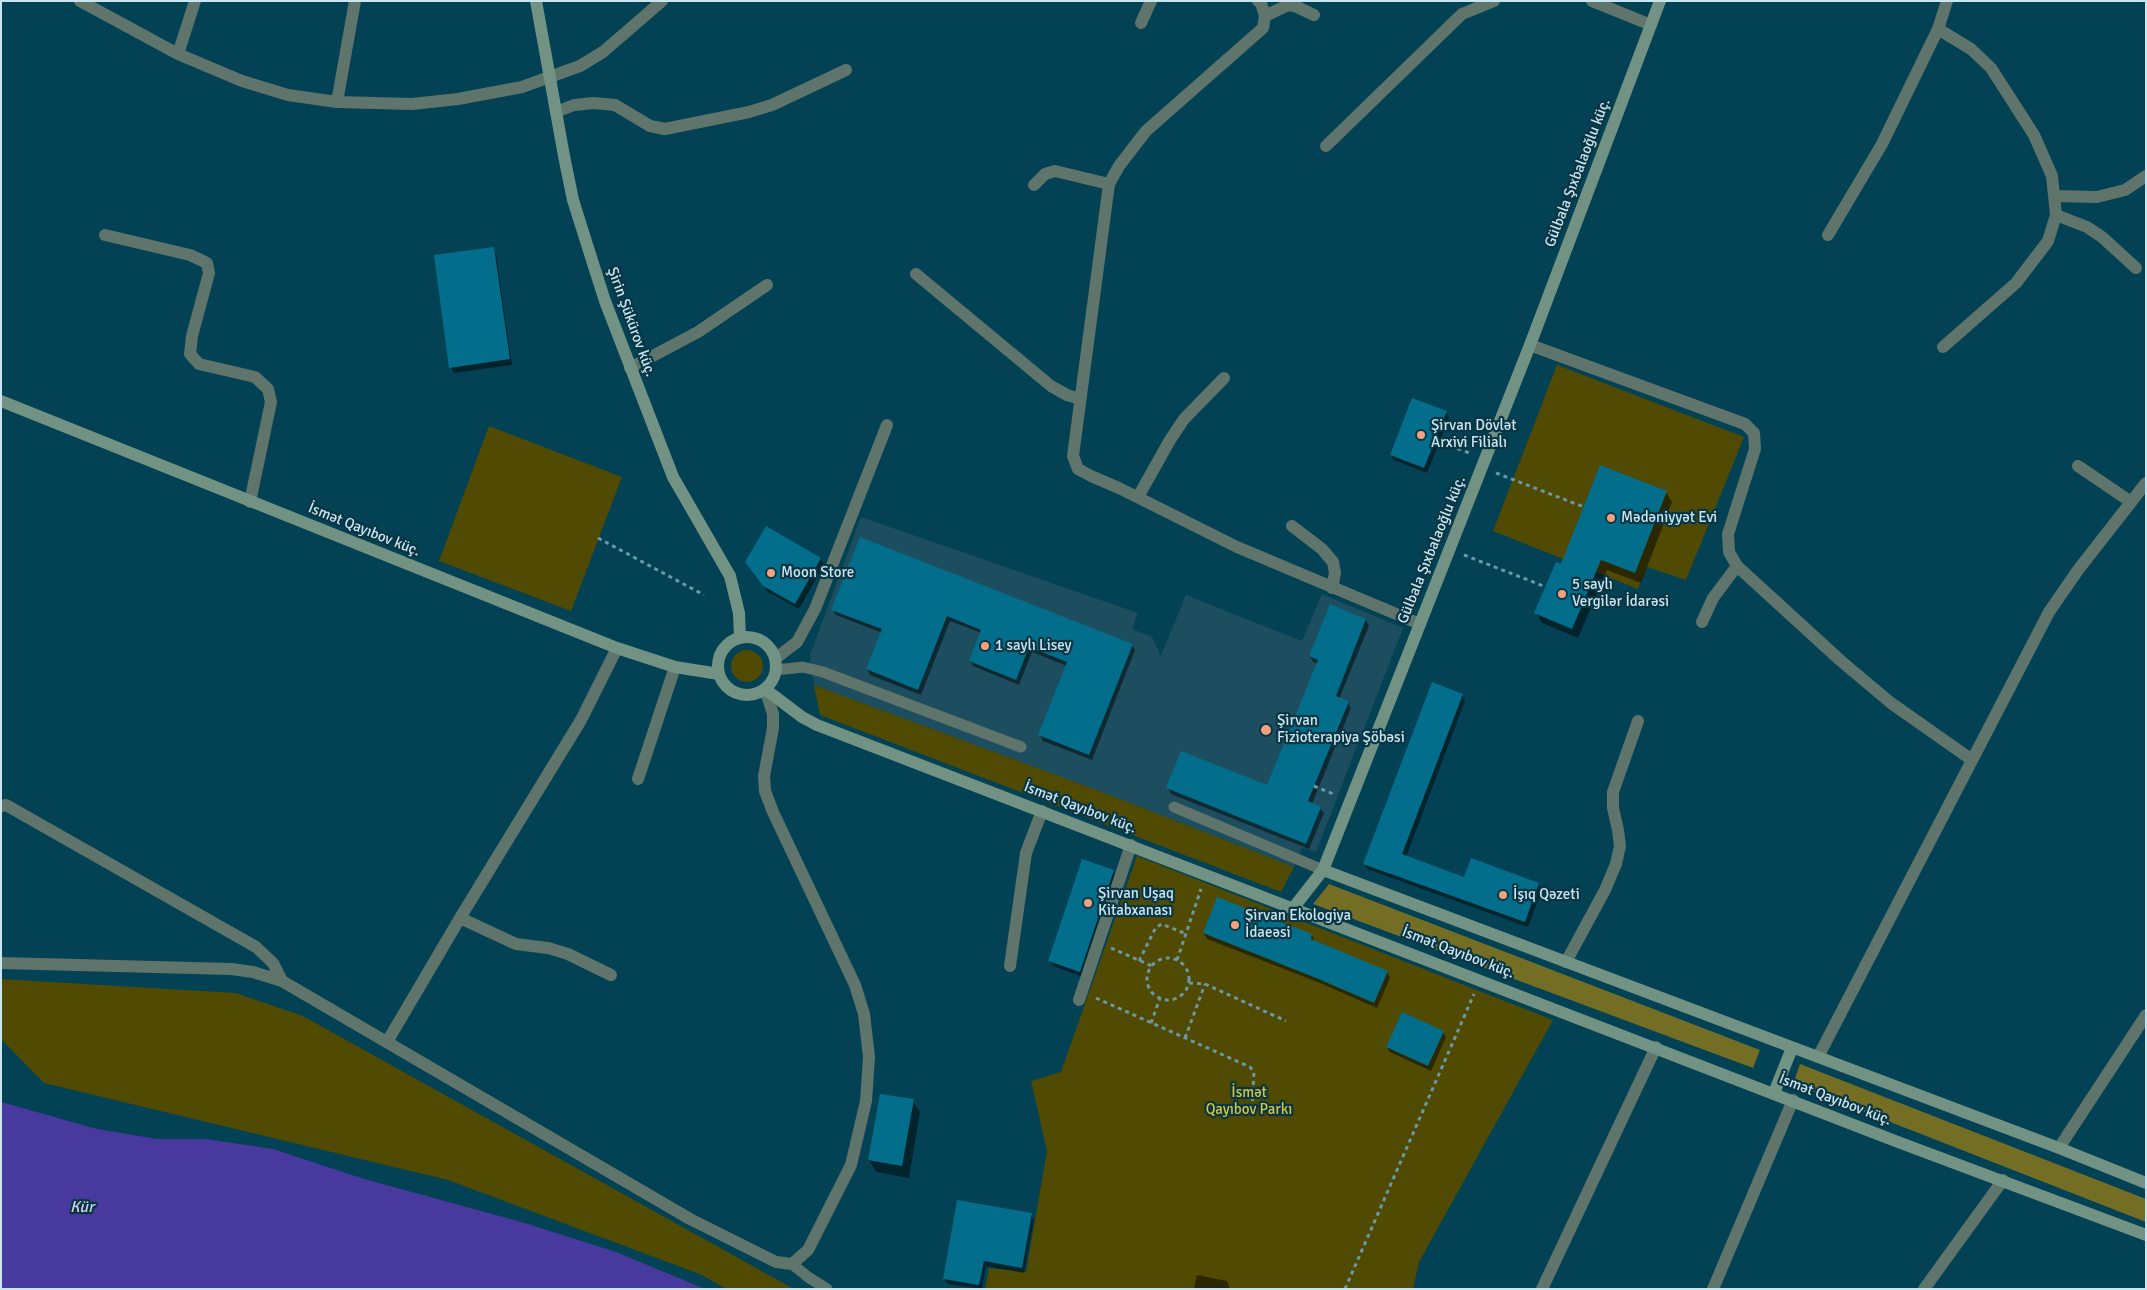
<!DOCTYPE html>
<meta charset="utf-8">
<style>
body{margin:0}
#map{position:relative;width:2147px;height:1290px;overflow:hidden;background:#024254;font-family:Signika,sans-serif}
canvas{display:block}
.frame{position:absolute;inset:0;border:2px solid #c9e5f0;pointer-events:none}
</style>
<div id="map">
<canvas width="2147" height="1290"></canvas>
<div class="frame"></div>
</div>
<script>
const c = document.querySelector('canvas').getContext('2d');
c.lineJoin = 'round';
function paint(path, color) {
  c.fillStyle = color;
  c.fill(path, 'evenodd');
}
function toPath(rows) {
  const path = new Path2D();
  for (const r of rows) {
    if (r.length === 3) {
      path.moveTo(r[0] + r[2], r[1]);
      path.arc(r[0], r[1], r[2], 0, 2 * Math.PI);
      continue;
    }
    path.moveTo(r[0], r[1]);
    for (let i = 2; i < r.length; i += 2) path.lineTo(r[i], r[i + 1]);
  }
  return path;
}
function stroke(path, color, width, dash) {
  c.strokeStyle = color;
  c.lineWidth = width;
  c.lineCap = dash ? 'butt' : 'round';
  c.setLineDash(dash || []);
  c.stroke(path);
}
function write(font, color, halo, rows, align = 'center') {
  c.font = font + ' Signika,sans-serif';
  c.lineWidth = 4.5;
  c.setLineDash([]);
  c.textBaseline = 'middle';
  c.strokeStyle = halo;
  c.fillStyle = color;
  for (const [text, x, y, turn = 0] of rows) {
    c.save();
    c.translate(x, y);
    c.rotate((+turn || 0) * Math.PI / 180);
    c.textAlign = isNaN(turn) ? turn : align;
    if (halo) c.strokeText(text, 0, 0);
    c.fillText(text, 0, 0);
    c.restore();
  }
}
const built = toPath([
 [861,517,1138,613,1132,629,1152,637,1161,656,1186,595,1302,641,1322,594,1403,628,1316,852,1302,848,1294,867,1102,792,814,685,810,655]
]);
const green = toPath([
 [1557,365,1744,437,1686,580,1647,567,1638,589,1493,531],
 [489,426,622,477,571,611,439,561],
 [747,666,16],
 [814,685,1102,792,1294,867,1281,892,820,715],
 [1137,856,1553,1020,1419,1262,1413,1289,985,1289,989,1268,1026,1272,1047,1151,1031,1081,1061,1072],
 [1,979,236,993,303,1016,794,1289,726,1289,702,1275,448,1180,44,1083,1,1039]
]);
const forest = toPath([
 [1329,884,1760,1050,1753,1068,1313,904],
 [1800,1064,2146,1199,2146,1222,1793,1084]
]);
const water = toPath([
 [1,1102,97,1129,157,1139,206,1139,273,1149,361,1178,525,1223,616,1252,705,1289,1,1289]
]);
const shadow = toPath([
 [493,248,496,254,512,365,454,373,451,367],
 [1446,412,1449,418,1427,473,1394,460,1391,455],
 [1666,492,1672,502,1641,583,1607,570,1578,638,1542,623,1536,613,1562,566],
 [767,528,820,559,824,565,799,609,768,592,749,568],
 [860,538,1132,645,1135,650,1092,760,1043,741,1040,735,1067,666,1032,652,1019,685,973,666,970,661,981,633,950,621,921,695,870,675,867,669,882,633,836,615,832,609],
 [1330,606,1366,620,1369,626,1339,699,1348,702,1351,708,1312,804,1320,808,1324,813,1309,849,1171,794,1168,788,1268,787,1318,664,1313,662,1310,656],
 [1462,695,1465,701,1406,857,1465,879,1538,884,1542,889,1528,927,1367,869,1364,863],
 [1113,871,1116,877,1083,977,1053,966,1049,961],
 [1204,933,1312,935,1315,941,1387,972,1390,978,1377,1008,1320,983,1207,939],
 [1443,1032,1446,1037,1431,1071,1390,1052,1387,1047],
 [913,1101,920,1112,909,1178,876,1172,869,1160],
 [1031,1214,1034,1220,1024,1273,986,1266,982,1289,948,1284,944,1279],
 [1197,1275,1227,1281,1230,1289,1194,1289]
]);
const building = toPath([
 [494,247,510,359,449,368,434,255],
 [1412,398,1447,411,1424,468,1390,455],
 [1600,465,1667,491,1635,573,1601,560,1572,629,1534,613,1556,562,1561,564],
 [766,526,821,558,795,604,763,586,745,562],
 [860,537,1133,644,1089,755,1038,735,1067,662,1029,647,1016,680,969,661,981,630,947,616,918,690,866,669,882,629,831,610],
 [1330,604,1366,619,1336,696,1349,701,1308,801,1321,807,1306,844,1166,788,1181,751,1267,785,1318,660,1309,656],
 [1432,682,1463,694,1402,854,1464,877,1471,858,1539,883,1525,922,1363,864],
 [1082,859,1114,870,1080,972,1048,961],
 [1217,897,1312,934,1311,939,1388,971,1374,1003,1316,978,1203,933],
 [1402,1012,1444,1031,1428,1066,1386,1047],
 [880,1094,914,1099,902,1166,868,1160],
 [957,1200,1032,1213,1022,1268,984,1261,979,1285,943,1279]
]);
const path = toPath([
 [1435,440,1472,454],
 [1496,473,1584,507],
 [598,538,704,595],
 [1464,555,1546,587],
 [1314,786,1336,795],
 [1111,948,1152,966],
 [1168,979,21],
 [1177,960,1201,889],
 [1139,961,1156,927,1162,924,1186,934],
 [1189,983,1205,984,1286,1021],
 [1096,998,1250,1067,1254,1072,1252,1107],
 [1151,1023,1160,998],
 [1185,1038,1205,984],
 [1345,1289,1474,994]
]);
const lane = toPath([
 [776,670,803,667,823,672,1021,747],
 [1174,807,1323,870],
 [792,1264,808,1277,827,1289]
]);
const street = toPath([
 [80,1,178,54,242,81,288,95,337,102,412,104,458,99,522,87,580,66,603,52,662,1],
 [1258,1,1261,3,1265,16,1263,28,1146,131,1119,166,1109,184,1073,456,1078,469,1091,476,1119,488,1237,547,1420,624],
 [1592,1,1651,25],
 [1265,16,1288,5,1297,7,1314,15],
 [1141,23,1151,1],
 [1938,29,1971,49,1991,68,2034,135,2052,176,2056,215,2048,241,2016,283,1943,347],
 [178,54,195,1],
 [337,102,355,1],
 [556,112,574,105,594,103,615,105,650,126,665,129,749,112,772,105,846,70],
 [1326,146,1462,14,1494,1],
 [1034,185,1045,174,1055,171,1109,184],
 [2054,196,2097,197,2125,190,2146,176],
 [2056,215,2087,227,2102,237,2136,268],
 [105,235,190,255,207,263,209,273,192,336,190,354,199,364,255,377,268,389,271,402,250,502],
 [1828,235,1882,144,1938,29,1947,1],
 [916,274,1051,386,1067,395,1080,399],
 [1530,345,1745,424,1754,433,1755,449,1728,534,1729,552,1737,566,1841,661,1891,703,1972,760],
 [630,368,698,332,767,285],
 [2078,466,2131,502],
 [1138,497,1170,440,1184,419,1224,378],
 [1292,526,1322,549,1333,562,1335,573,1332,588],
 [1702,622,1713,598,1737,566],
 [776,658,797,642,815,609,887,425],
 [638,779,675,667],
 [1,806,6,805,256,947,273,963,282,981],
 [460,918,516,944,548,948,568,954,611,975],
 [1566,962,1605,890,1616,864,1620,846,1618,830,1613,808,1613,792,1638,721],
 [1,963,231,969,253,972,282,981,690,1219,776,1262,792,1264,808,1250,851,1165,866,1101,869,1057,864,1014,855,985,773,812,765,791,764,776,773,728,773,714,765,689],
 [1010,966,1026,853,1042,811],
 [1079,1000,1131,845],
 [387,1042,460,918,581,720,617,648],
 [1818,1057,2049,612,2078,570,2146,483],
 [2059,1148,2146,1015],
 [1542,1289,1656,1047],
 [1713,1289,1793,1100],
 [1924,1289,2003,1180]
]);
const secondary = toPath([
 [536,1,564,156,573,200,590,254,605,301,673,477,730,576,739,613,740,638],
 [1,401,617,648,675,667,719,674],
 [747,666,29],
 [765,689,802,717,817,725,1898,1142,2146,1235],
 [1323,870,2059,1148,2146,1183],
 [1294,907,1323,870,1530,345,1660,1],
 [1774,1093,1792,1048]
]);
const markers = [
 [1421,435,5,"#f2a17e"],
 [1611,518,5,"#f2a17e"],
 [771,573,5,"#f2a17e"],
 [1562,594,5,"#f2a17e"],
 [985,646,5,"#f2a17e"],
 [1266,730,6,"#f2a17e"],
 [1503,895,5,"#f2a17e"],
 [1088,903,5,"#f2a17e"],
 [1235,925,5,"#f2a17e"]
];
const streetNames = [
 ["Gülbala Şıxbalaoğlu küç.",1578,173,-69],
 ["Şirin Şükürov küç.",631,322,70],
 ["İsmət Qayıbov küç.",364,530,22],
 ["Gülbala Şıxbalaoğlu küç.",1432,550,-68],
 ["İsmət Qayıbov küç.",1080,808,21],
 ["İsmət Qayıbov küç.",1458,953,21],
 ["İsmət Qayıbov küç.",1835,1100,21]
];
const poiNames = [
 ["Şirvan Dövlət",1431,426],
 ["Arxivi Filialı",1431,443],
 ["Mədəniyyət Evi",1621,518],
 ["Moon Store",781,573],
 ["5 saylı",1572,585],
 ["Vergilər İdarəsi",1572,602],
 ["1 saylı Lisey",995,646],
 ["Şirvan",1277,721],
 ["Fizioterapiya Şöbəsi",1277,738],
 ["Şirvan Uşaq",1098,894],
 ["Kitabxanası",1098,911],
 ["İşıq Qəzeti",1513,895],
 ["Şirvan Ekologiya",1245,916],
 ["İdaeəsi",1245,933]
];
const parkNames = [
 ["İsmət",1249,1093],
 ["Qayıbov Parkı",1249,1110]
];
const waterNames = [
 ["Kür",82,1208]
];
paint(built, '#1c4e5f');
paint(green, '#504a03');
paint(forest, '#746d24');
paint(water, '#47399d');
paint(shadow, '#0007');
paint(building, '#026e8b');
stroke(path, '#6b98a7', 3, [4, 4]);
stroke(lane, '#5f746a', 11);
stroke(street, '#5f746a', 12);
stroke(secondary, '#729383', 12);
for (const [x, y, r, color] of markers) {
  const dot = new Path2D();
  dot.arc(x, y, r, 0, 2 * Math.PI);
  c.fillStyle = color;
  c.fill(dot);
  stroke(dot, '#0a3644', 2);
}
write('15px', '#c9e5f0', '#0a3644', streetNames);
write('15px', '#c9e5f0', '#0a3644', poiNames, 'left');
write('15px', '#d2c541', '#0a3644', parkNames);
write('italic 16px', '#ced0eb', '#0a3644', waterNames);
</script>
